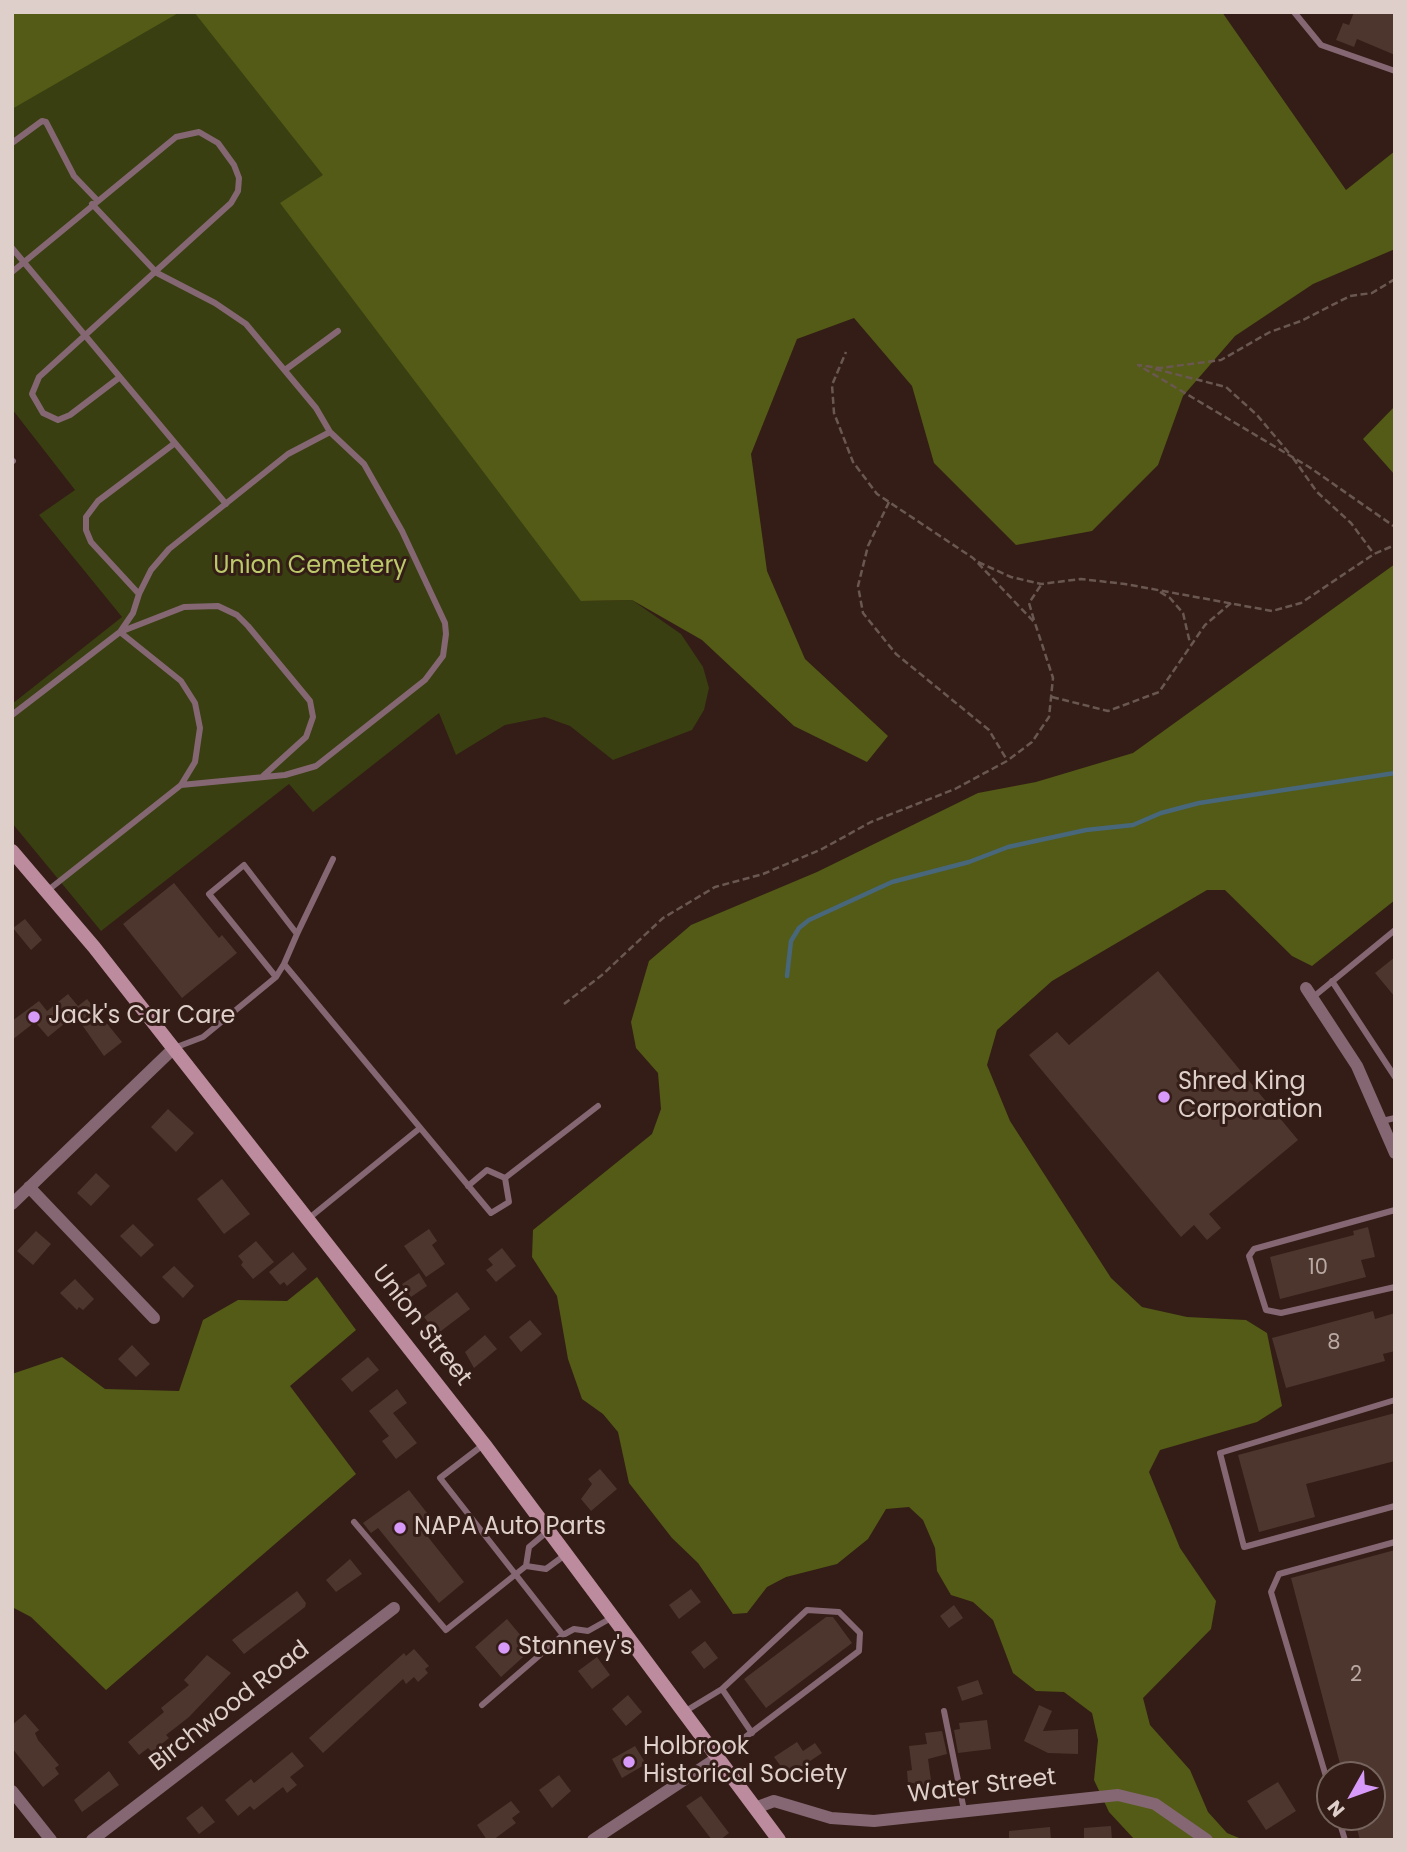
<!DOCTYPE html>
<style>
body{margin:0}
#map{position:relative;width:1407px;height:1852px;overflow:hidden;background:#331d16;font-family:Poppins,sans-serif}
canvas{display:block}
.frame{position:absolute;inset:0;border:14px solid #decfca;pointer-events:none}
.north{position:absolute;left:1316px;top:1761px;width:70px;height:70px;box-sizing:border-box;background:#331d16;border:2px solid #77645e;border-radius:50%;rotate:230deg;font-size:19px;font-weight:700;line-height:28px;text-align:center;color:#decfca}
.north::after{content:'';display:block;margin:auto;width:24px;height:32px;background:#d89af8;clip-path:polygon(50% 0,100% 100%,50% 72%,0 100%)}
</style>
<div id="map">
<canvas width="1407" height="1852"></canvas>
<div class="frame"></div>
<div class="north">N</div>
</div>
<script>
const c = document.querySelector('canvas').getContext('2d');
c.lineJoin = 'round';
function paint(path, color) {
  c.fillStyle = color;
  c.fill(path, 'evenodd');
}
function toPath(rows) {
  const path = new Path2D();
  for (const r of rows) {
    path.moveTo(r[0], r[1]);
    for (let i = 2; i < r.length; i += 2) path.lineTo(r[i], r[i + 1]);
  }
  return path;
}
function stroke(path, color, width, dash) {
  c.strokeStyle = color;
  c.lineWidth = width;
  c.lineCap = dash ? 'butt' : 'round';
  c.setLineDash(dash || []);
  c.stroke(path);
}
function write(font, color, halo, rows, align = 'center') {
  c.font = font + ' Poppins,sans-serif';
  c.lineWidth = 6;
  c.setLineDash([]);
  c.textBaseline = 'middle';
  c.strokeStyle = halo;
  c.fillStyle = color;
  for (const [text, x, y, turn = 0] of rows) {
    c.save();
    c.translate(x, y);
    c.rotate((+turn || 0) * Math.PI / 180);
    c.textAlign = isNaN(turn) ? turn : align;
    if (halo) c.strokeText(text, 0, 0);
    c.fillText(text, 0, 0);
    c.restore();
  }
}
const green = toPath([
 [12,12,602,12,581,601,632,600,681,634,703,667,709,688,704,710,692,730,613,760,570,726,545,717,505,725,456,755,439,713,313,812,289,784,101,931,12,823,12,704,122,617,39,515,75,490,12,409]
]);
const forest = toPath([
 [12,12,180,12,12,109],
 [194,12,1222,12,1346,190,1395,151,1395,249,1313,284,1235,336,1183,396,1158,465,1092,531,1016,545,934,463,912,386,854,318,797,339,751,454,767,571,805,659,888,736,867,762,794,726,702,640,632,600,581,601,280,203,323,175],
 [1395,406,1395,475,1363,439],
 [1395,564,1395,900,1312,966,1292,956,1225,890,1207,890,1052,981,997,1030,987,1065,1010,1121,1111,1278,1142,1307,1187,1317,1246,1320,1267,1333,1282,1406,1257,1422,1160,1450,1149,1472,1180,1548,1216,1601,1211,1629,1143,1698,1150,1725,1190,1770,1208,1812,1227,1833,1244,1840,1135,1840,1109,1812,1094,1780,1098,1740,1092,1713,1064,1692,1036,1691,1013,1673,993,1620,973,1602,951,1595,937,1571,935,1548,923,1520,909,1507,886,1509,868,1539,837,1564,786,1577,767,1587,747,1613,733,1614,698,1563,672,1538,629,1483,618,1432,603,1414,582,1399,568,1359,557,1296,532,1257,533,1230,652,1134,661,1109,658,1073,636,1048,631,1022,649,961,691,925,817,872,978,793,1036,782,1133,753],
 [317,1277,356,1330,290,1386,356,1474,106,1690,31,1617,12,1607,12,1374,62,1357,105,1389,179,1391,203,1320,238,1300,287,1301]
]);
const stream = toPath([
 [787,976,791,941,799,928,809,920,892,882,969,862,1008,847,1086,830,1133,825,1161,813,1199,803,1395,773]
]);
const building = toPath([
 [1354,12,1395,12,1395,55,1357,39,1354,47,1336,40,1343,23,1349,25],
 [174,883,219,938,222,935,237,953,182,998,123,924],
 [25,919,42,940,31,950,13,928],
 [1395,957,1395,997,1375,973],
 [1158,971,1298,1140,1209,1214,1221,1228,1207,1240,1194,1225,1181,1237,1029,1055,1057,1032,1069,1045],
 [68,994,78,1006,87,999,122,1042,104,1056,75,1015,48,1037,35,1022,12,1040,12,1021,39,1001,47,1011],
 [168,1109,194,1133,176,1152,151,1127],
 [96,1173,110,1186,91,1206,77,1193],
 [222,1179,250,1214,224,1234,197,1199],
 [133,1224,154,1245,141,1257,120,1236],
 [1368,1227,1375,1257,1361,1260,1366,1277,1280,1299,1270,1257,1354,1235,1353,1231],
 [429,1229,437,1241,432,1245,445,1264,426,1277,404,1246],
 [36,1231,51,1244,33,1265,17,1251],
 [256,1241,274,1262,253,1279,241,1265,243,1262,238,1256],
 [502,1248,516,1266,496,1282,486,1270,493,1265,488,1259],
 [293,1252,307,1269,287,1286,284,1282,280,1285,269,1272],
 [174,1266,194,1286,183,1298,162,1277],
 [419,1273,427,1286,411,1297,402,1284],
 [75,1279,94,1299,83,1310,79,1307,77,1310,60,1293],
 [457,1292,470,1309,437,1334,424,1317],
 [1373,1311,1375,1319,1395,1313,1395,1351,1383,1354,1385,1361,1286,1388,1272,1338],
 [530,1320,542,1334,521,1352,509,1337],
 [485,1335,497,1349,474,1368,465,1352],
 [132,1345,150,1364,136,1377,118,1359],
 [368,1357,379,1370,352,1392,341,1379],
 [397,1389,407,1403,393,1413,417,1443,396,1459,382,1441,389,1436,369,1411],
 [1395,1413,1395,1461,1306,1484,1315,1517,1259,1532,1238,1455],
 [600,1469,617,1489,591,1511,581,1499,592,1484,588,1479],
 [409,1490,435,1523,424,1532,464,1582,439,1603,378,1528,371,1533,363,1523],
 [1395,1550,1395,1840,1360,1840,1354,1817,1372,1817,1372,1775,1343,1775,1291,1578],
 [350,1559,362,1574,336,1592,326,1580],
 [691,1589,701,1602,679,1619,669,1605],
 [297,1591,306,1603,305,1607,244,1654,232,1640],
 [954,1605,963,1618,949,1628,940,1616],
 [826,1617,833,1617,852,1643,766,1708,744,1679],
 [507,1619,532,1649,501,1677,475,1647],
 [705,1641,718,1658,704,1669,691,1652],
 [414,1649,429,1666,425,1669,428,1673,418,1682,414,1677,406,1684,403,1679,323,1753,309,1738,404,1653,406,1656],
 [207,1655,231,1673,189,1717,166,1735,169,1738,152,1752,148,1748,139,1755,128,1742,164,1712,161,1708,189,1685,184,1680],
 [597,1657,610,1675,592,1689,578,1671],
 [978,1680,983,1694,962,1701,957,1687],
 [628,1695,642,1712,626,1726,612,1709],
 [1039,1705,1052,1711,1043,1731,1078,1729,1078,1754,1048,1753,1024,1741],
 [25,1714,39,1730,35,1733,38,1740,59,1765,55,1768,59,1774,43,1787,12,1748,12,1725],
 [987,1720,991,1749,958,1753,954,1730,960,1729,959,1723],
 [942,1731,947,1754,928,1759,932,1787,914,1789,914,1783,908,1783,907,1771,912,1770,909,1746,927,1744,925,1733],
 [797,1742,803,1751,815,1743,822,1753,788,1776,774,1757],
 [635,1746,646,1764,622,1778,612,1759],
 [292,1752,304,1766,290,1777,297,1785,287,1793,283,1787,254,1810,250,1806,238,1816,225,1800,251,1779,254,1783],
 [109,1771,119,1785,82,1812,74,1800],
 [559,1775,571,1791,552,1808,539,1790],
 [1278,1782,1296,1811,1266,1830,1247,1801],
 [701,1796,729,1833,720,1840,712,1840,686,1806],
 [511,1801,520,1812,512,1818,516,1823,493,1840,487,1840,477,1825],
 [202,1806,215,1822,199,1834,186,1818],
 [1111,1826,1112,1840,1084,1840,1084,1828],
 [1050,1827,1051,1840,1009,1840,1009,1831]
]);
const path = toPath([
 [1395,279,1372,293,1350,296,1301,321,1270,332,1221,360,1160,368,1138,365,1309,467,1395,527],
 [1155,369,1226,387,1257,415,1289,453],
 [1293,458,1317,492,1351,523,1374,554],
 [889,502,868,546,858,586,863,613,896,654,989,730,1007,760],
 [978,562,1011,577,1041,584,1081,579,1125,584,1272,611,1301,603,1374,554,1395,545],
 [1160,592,1170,598,1183,613,1190,643],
 [1034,620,1029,603,1041,585],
 [1052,697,1108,711,1159,692,1205,625,1231,603],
 [564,1004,602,975,663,918,715,887,763,874,822,849,871,822,955,789,1007,761,1032,742,1049,717,1053,678,1035,623,973,558,877,494,853,462,834,413,832,385,846,352]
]);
const lane = toPath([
 [1294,12,1321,45,1395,71],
 [12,143,42,121,46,122,74,176,97,200],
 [92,204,157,273,215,303,246,324,316,408,330,432],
 [12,248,226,504],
 [12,272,176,137,199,132,218,143,234,165,239,178,238,191,231,203,39,377,32,394,43,413,58,420,70,415,120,377],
 [285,370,338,331],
 [12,462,13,461],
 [139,594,91,542,86,530,86,517,98,501,175,443],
 [12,715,120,632,184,607,218,606,237,615,248,626,310,701,313,717,306,737,263,776],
 [47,891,181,785,195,762,200,728,195,703,181,681,120,632,133,613,139,594,151,570,169,549,288,454,330,432,364,464,402,531,445,623,446,634,443,656,425,680,316,766,285,775,181,785],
 [297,934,333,859],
 [276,977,209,894,244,865,297,934,284,964],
 [1332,981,1395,1077],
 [1312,998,1395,930],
 [174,1048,203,1037,276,977,284,964,491,1213,509,1202,505,1178,598,1106],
 [1382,1121,1395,1118],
 [468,1186,487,1170,505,1178],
 [1395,1210,1254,1249,1249,1256,1266,1310,1281,1313,1395,1287],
 [308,1219,420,1128],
 [1395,1400,1220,1453,1244,1547,1395,1506],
 [483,1445,440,1478,563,1635],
 [354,1522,446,1630,526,1566,529,1547,548,1531],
 [526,1566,546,1569,565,1555],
 [722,1689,752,1733],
 [482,1705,563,1635,574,1629,588,1631,613,1617],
 [944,1711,964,1810],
 [684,1712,722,1689,807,1610,839,1612,860,1633,859,1651,719,1757],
 [1330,1790,1271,1592,1279,1574,1395,1542],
 [1338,1817,1345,1840]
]);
const street = toPath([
 [1306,988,1357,1066,1395,1153],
 [29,1187,154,1318],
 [12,1204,174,1048],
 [12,1791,51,1840],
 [755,1808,774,1801,831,1818,874,1821,1118,1795,1155,1804,1207,1840],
 [92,1840,394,1608],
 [593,1840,717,1758]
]);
const secondary = toPath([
 [12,851,94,947,484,1444,779,1840]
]);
const markers = [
 [34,1017,7,"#d89af8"],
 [1164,1097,7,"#d89af8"],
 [400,1528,7,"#d89af8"],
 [504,1648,7,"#d89af8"],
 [629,1762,7,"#d89af8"]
];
const numberNames = [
 ["10",1318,1269],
 ["8",1334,1344],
 ["2",1356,1676]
];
const parkNames = [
 ["Union Cemetery",310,567]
];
const poiNames = [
 ["Jack's Car Care",48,1017],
 ["Shred King",1178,1083],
 ["Corporation",1178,1111],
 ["NAPA Auto Parts",414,1528],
 ["Stanney's",518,1648],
 ["Holbrook",643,1748],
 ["Historical Society",643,1776]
];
const streetNames = [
 ["Union Street",421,1326,52],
 ["Birchwood Road",230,1707,-38],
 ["Water Street",982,1787,-7]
];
paint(green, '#393f11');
paint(forest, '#535b16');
stroke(stream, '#48677a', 4.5);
paint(building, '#4d362e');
stroke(path, '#6b5751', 2.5, [7, 3.5]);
stroke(lane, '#846772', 6);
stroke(street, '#846772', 12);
stroke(secondary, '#bc8c9e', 14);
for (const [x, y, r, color] of markers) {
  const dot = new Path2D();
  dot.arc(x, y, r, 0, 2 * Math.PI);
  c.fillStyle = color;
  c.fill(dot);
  stroke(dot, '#331d16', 2.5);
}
write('21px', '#baa9a3', null, numberNames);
write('24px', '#bcc96b', '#331d16', parkNames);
write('24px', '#decfca', '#331d16', poiNames, 'left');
write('24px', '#decfca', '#331d16', streetNames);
</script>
